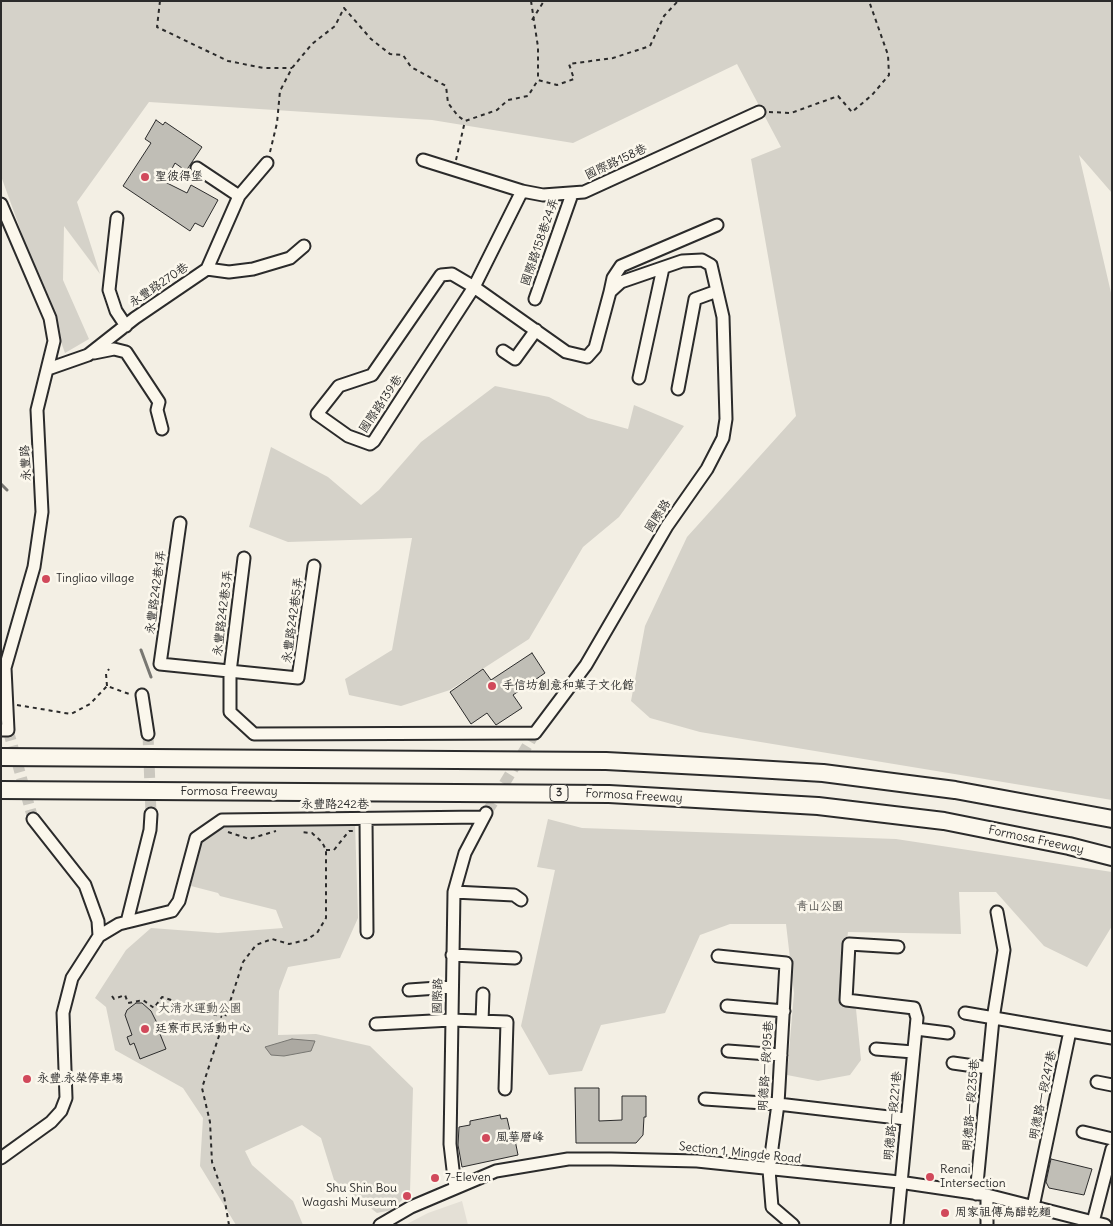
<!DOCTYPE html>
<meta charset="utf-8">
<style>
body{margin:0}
#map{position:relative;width:1113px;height:1226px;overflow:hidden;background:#f3efe4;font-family:Delius,sans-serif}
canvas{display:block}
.frame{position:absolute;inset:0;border:2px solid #2b2b2b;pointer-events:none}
</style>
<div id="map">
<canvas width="1113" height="1226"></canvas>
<div class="frame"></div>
</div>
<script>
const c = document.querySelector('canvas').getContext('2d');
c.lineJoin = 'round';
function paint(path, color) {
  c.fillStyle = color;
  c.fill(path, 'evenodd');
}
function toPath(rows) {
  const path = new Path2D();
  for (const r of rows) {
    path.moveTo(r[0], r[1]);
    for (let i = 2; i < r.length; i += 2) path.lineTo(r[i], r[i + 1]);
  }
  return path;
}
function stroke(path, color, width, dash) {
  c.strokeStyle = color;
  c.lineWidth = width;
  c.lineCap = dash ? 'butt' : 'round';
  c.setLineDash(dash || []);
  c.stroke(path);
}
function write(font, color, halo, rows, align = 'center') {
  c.font = font + ' Delius,"LXGW WenKai TC",sans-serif';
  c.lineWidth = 5;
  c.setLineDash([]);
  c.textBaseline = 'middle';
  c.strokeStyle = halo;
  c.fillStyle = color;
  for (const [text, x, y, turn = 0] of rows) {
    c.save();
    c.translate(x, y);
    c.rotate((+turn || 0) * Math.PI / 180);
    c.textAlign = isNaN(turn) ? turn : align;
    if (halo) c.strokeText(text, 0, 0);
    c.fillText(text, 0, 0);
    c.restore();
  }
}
const built = toPath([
 [462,1201,468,1225,405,1225,428,1213]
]);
const green = toPath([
 [1,1,1112,1,1112,193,1079,155,1112,297,1112,800,700,732,650,718,631,701,645,626,687,537,796,416,751,159,781,147,737,64,573,143,432,120,149,102,77,202,100,274,64,226,63,280,89,339,65,353,1,176],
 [495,386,549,397,588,418,628,429,634,405,684,426,619,517,583,547,529,639,450,690,401,706,349,695,345,679,392,650,412,538,288,542,249,527,271,447,328,477,361,505,379,490,421,442],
 [548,819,582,828,896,839,1112,872,1112,926,1087,967,1044,946,996,892,959,892,961,934,848,932,840,1002,856,1009,861,1060,850,1075,818,1081,787,1075,794,993,786,924,730,924,700,935,665,1013,601,1025,582,1071,549,1075,521,1026,555,870,537,867],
 [230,821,355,822,358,918,340,958,288,967,279,991,278,1035,316,1034,370,1046,413,1088,410,1192,392,1210,377,1213,334,1180,321,1138,302,1125,245,1151,252,1165,293,1201,303,1225,236,1225,200,1166,203,1118,183,1088,115,1050,106,1007,95,998,126,950,151,928,218,933,283,928,276,910,220,896,218,893,191,886,198,842]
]);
const water = toPath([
 [292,1039,315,1041,311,1051,284,1056,271,1055,265,1047,292,1039]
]);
const stream = toPath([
 [1,484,7,490],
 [141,650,151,677]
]);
const building = toPath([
 [156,120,163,125,165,122,202,147,186,171,175,163,165,182,187,193,191,185,218,200,203,227,195,223,190,231,123,186,151,143,145,139,156,120],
 [532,653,545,673,513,695,522,708,496,725,487,713,471,724,450,692,483,669,491,680,532,653],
 [136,1003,142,1003,151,1011,162,1033,160,1034,166,1049,140,1059,134,1043,130,1045,127,1037,132,1035,125,1015,127,1010,136,1003],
 [575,1088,599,1088,599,1121,622,1120,622,1096,646,1096,646,1117,644,1117,643,1135,636,1143,576,1143,575,1088],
 [500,1115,501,1119,507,1118,510,1131,513,1130,518,1155,462,1167,458,1145,459,1127,470,1125,470,1121,500,1115],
 [1051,1159,1092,1169,1084,1195,1049,1188,1046,1182,1051,1159]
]);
const minorTunnel = toPath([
 [8,730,33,819],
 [148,734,151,814],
 [487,812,535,733]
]);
const path = toPath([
 [160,1,157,27,228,61,264,68,292,68],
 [531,1,538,47,538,80],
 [532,20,544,1],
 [769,112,791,113,838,96,852,112,872,95,889,75,888,55,869,1],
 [270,152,277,123,280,91,292,68,312,44,335,26,344,8,371,39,390,54,403,55,411,67,446,86,448,103,458,116,465,121,497,110,508,100,528,96,538,80,557,85,574,79,569,64,613,58,650,46,664,16,678,1],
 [456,160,465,121],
 [107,686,106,674,109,669],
 [17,705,71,714,90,704,107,686,132,695],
 [228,832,249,839,276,831],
 [326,850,334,850,349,831,356,831],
 [112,996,114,999,125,995,128,1003,143,1000,154,1008,162,997,222,1017],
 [229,1225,224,1196,212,1162,210,1122,202,1088,243,962,256,945,272,939,289,944,306,940,317,933,326,918,326,850,322,842,312,833,300,832]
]);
const minor = toPath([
 [423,160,522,191],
 [197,168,239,196],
 [1,204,50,318,54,341,37,410,42,512,34,567,5,668,8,730,1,730],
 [117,218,109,290,116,311,126,326],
 [207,269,229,272,253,269,290,258,304,246],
 [610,292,613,278,621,266,717,225],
 [535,299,572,194],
 [503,351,515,359,536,330],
 [94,353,114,349,126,352,159,402,157,410,162,429],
 [48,369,88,355,135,318,207,269,239,196,267,163],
 [639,378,663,268],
 [678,389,695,299,717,291],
 [180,523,160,664,298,678,314,566],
 [244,558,230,672,230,712,254,734,535,733,586,665,667,526,707,469,723,438,726,419,723,317,711,265,702,260,682,261,621,282,610,292,595,348,587,357,566,352,474,287,452,274,441,275,372,375,339,386,317,414,348,436,370,444,374,441,474,287,522,191,543,195,584,192,759,112],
 [142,695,148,734],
 [366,819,367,932],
 [454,892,514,895,521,900],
 [127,922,150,830,151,814],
 [99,936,119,924,172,911,179,901,196,838,222,820,483,817],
 [452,955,515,958],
 [718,956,786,963,778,1104,769,1170,772,1207,793,1225],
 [409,990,452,987],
 [727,1006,784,1011],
 [965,1013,1070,1031],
 [482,1021,483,994],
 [376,1024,451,1020,507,1022,505,1089],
 [916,1029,948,1033],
 [876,1049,913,1052],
 [728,1051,781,1055],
 [953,1063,988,1068],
 [1097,1082,1112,1085],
 [705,1099,778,1104,906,1119],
 [1083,1132,1112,1139],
 [1,1158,51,1122,61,1111,66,1098,63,1013,72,978,99,936,98,921,85,885,33,819],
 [455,1187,450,1144,454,892,465,853,486,813],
 [976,1194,993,1019,1004,950,997,912],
 [987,1195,987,1225],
 [1033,1207,1070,1031,1112,1038],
 [1093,1222,1112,1149],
 [380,1225,411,1207,496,1171,568,1159,611,1159,697,1161,899,1182,987,1195,1105,1225],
 [897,1225,917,1018,914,1008,846,1000,849,944,898,947]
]);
const highway = toPath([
 [1,757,606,761,739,768,823,773,955,790,1112,819],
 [1,790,609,794,818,806,944,821,1069,846,1112,857]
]);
const markers = [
 [145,177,5,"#d1495b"],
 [46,579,5,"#d1495b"],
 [492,686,5,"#d1495b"],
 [145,1029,5,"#d1495b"],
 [27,1079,5,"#d1495b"],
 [486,1138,5,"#d1495b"],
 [930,1177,5,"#d1495b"],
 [435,1178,5,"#d1495b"],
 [407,1196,5,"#d1495b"],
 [945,1213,5,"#d1495b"]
];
const shields = [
 [559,793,18]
];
const shieldNames = [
 ["3",559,793]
];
const streetNames = [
 ["國際路158巷",616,162,-25],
 ["國際路158巷24弄",540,242,-71],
 ["永豐路270巷",159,285,-34],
 ["國際路139巷",381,404,-56],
 ["永豐路",26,463,-93],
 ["國際路",658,516,-57],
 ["永豐路242巷1弄",156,592,-82],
 ["永豐路242巷3弄",223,613,-83],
 ["永豐路242巷5弄",293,620,-82],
 ["Formosa Freeway",229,792],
 ["Formosa Freeway",634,796,3],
 ["永豐路242巷",335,805],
 ["Formosa Freeway",1036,840,12],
 ["國際路",438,996,-89],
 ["明德路一段195巷",766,1066,-86],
 ["明德路一段247巷",1043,1095,-78],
 ["明德路一段235巷",971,1105,-85],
 ["明德路一段221巷",893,1116,-84],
 ["Section 1, Mingde Road",740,1153,6]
];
const poiNames = [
 ["聖彼得堡",155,177],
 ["Tingliao village",56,579],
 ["手信坊創意和菓子文化館",502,686],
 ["廷寮市民活動中心",155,1029],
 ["永豐.永榮停車場",37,1079],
 ["風華層峰",496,1138],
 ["Renai",940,1170],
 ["Intersection",940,1184],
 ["7-Eleven",445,1178],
 ["Shu Shin Bou",397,1189,"right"],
 ["Wagashi Museum",397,1203,"right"],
 ["周家祖傳烏醋乾麵",955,1213]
];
const parkNames = [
 ["青山公園",820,907],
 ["大清水運動公園",200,1009]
];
paint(built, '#e4e0d6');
paint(green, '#d5d2c9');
paint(water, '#aca9a2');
stroke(water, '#787772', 1);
stroke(stream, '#787772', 3);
paint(building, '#c0beb6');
stroke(building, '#2b2b2b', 1);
stroke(minorTunnel, '#cbc8bf', 11, [11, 5.5]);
stroke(minor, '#2b2b2b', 15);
stroke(highway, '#2b2b2b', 20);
stroke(path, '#2b2b2b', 2, [4, 4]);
stroke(minor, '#fbf7ec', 11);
stroke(highway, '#fbf7ec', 16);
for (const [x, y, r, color] of markers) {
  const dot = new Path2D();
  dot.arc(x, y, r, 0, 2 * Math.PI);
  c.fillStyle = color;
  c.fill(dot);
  stroke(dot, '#fbf7ec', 2);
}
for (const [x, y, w] of shields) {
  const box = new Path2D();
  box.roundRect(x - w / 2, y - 8.5, w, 17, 4);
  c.fillStyle = '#fbf7ec';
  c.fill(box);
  stroke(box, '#2b2b2b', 1);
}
write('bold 11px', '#2b2b2b', null, shieldNames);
write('12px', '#2b2b2b', '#fbf7ec', streetNames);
write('12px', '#2b2b2b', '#fbf7ec', poiNames, 'left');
write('12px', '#565552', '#fbf7ec', parkNames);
</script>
